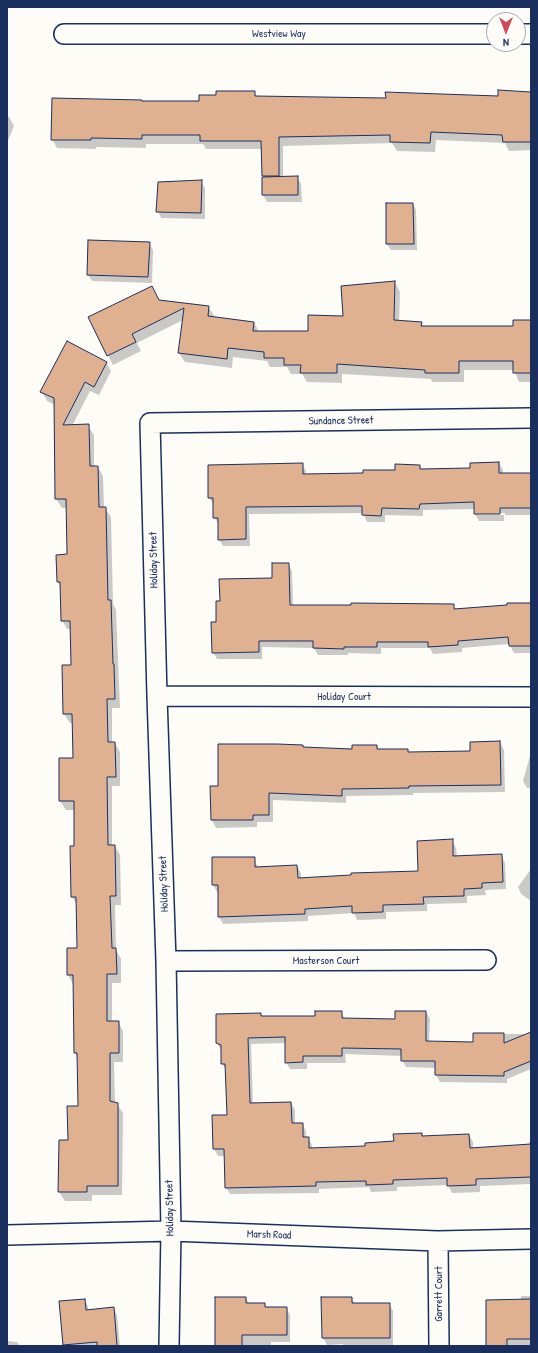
<!DOCTYPE html>
<style>
body{margin:0}
#map{position:relative;width:538px;height:1353px;overflow:hidden;background:#fdfcf7;font-family:"Patrick Hand",sans-serif}
canvas{display:block}
.frame{position:absolute;inset:0;border:8px solid #1b2f5e;pointer-events:none}
.north{position:absolute;left:486px;top:12px;width:40px;height:40px;box-sizing:border-box;background:#fdfcf7;border:1px solid #a3aaba;border-radius:50%;rotate:180deg;font-size:11px;font-weight:700;line-height:16px;text-align:center;color:#1b2f5e}
.north::after{content:'';display:block;margin:auto;width:14px;height:18px;background:#d1495b;clip-path:polygon(50% 0,100% 100%,50% 72%,0 100%)}
</style>
<div id="map">
<canvas width="538" height="1353"></canvas>
<div class="frame"></div>
<div class="north">N</div>
</div>
<script>
const c = document.querySelector('canvas').getContext('2d');
c.lineJoin = 'round';
function paint(path, color) {
  c.fillStyle = color;
  c.fill(path, 'evenodd');
}
function toPath(rows) {
  const path = new Path2D();
  for (const r of rows) {
    path.moveTo(r[0], r[1]);
    for (let i = 2; i < r.length; i += 2) path.lineTo(r[i], r[i + 1]);
  }
  return path;
}
function stroke(path, color, width, dash) {
  c.strokeStyle = color;
  c.lineWidth = width;
  c.lineCap = dash ? 'butt' : 'round';
  c.setLineDash(dash || []);
  c.stroke(path);
}
function write(font, color, halo, rows, align = 'center') {
  c.font = font + ' "Patrick Hand",sans-serif';
  c.lineWidth = 3;
  c.setLineDash([]);
  c.textBaseline = 'middle';
  c.strokeStyle = halo;
  c.fillStyle = color;
  for (const [text, x, y, turn = 0] of rows) {
    c.save();
    c.translate(x, y);
    c.rotate((+turn || 0) * Math.PI / 180);
    c.textAlign = isNaN(turn) ? turn : align;
    if (halo) c.strokeText(text, 0, 0);
    c.fillText(text, 0, 0);
    c.restore();
  }
}
const shadow = toPath([
 [254,92,257,97,387,99,499,97,531,93,531,150,509,151,505,143,436,140,435,152,397,151,392,143,283,146,283,178,297,177,301,184,302,202,267,202,263,195,263,178,264,178,263,176,263,149,206,149,203,144,146,144,146,148,96,147,96,149,57,148,52,139,142,101,142,102,200,102],
 [7,116,9,117,14,126,7,143],
 [201,181,205,188,205,219,161,218,158,211],
 [413,204,416,210,417,250,391,250,387,244],
 [149,243,153,250,152,283,92,281,88,275],
 [395,282,400,292,399,322,421,323,423,327,514,327,531,321,531,382,519,382,514,370,464,370,464,382,432,382,431,379,342,374,342,383,307,382,302,374,291,374,287,367,270,367,267,361,233,357,232,368,185,362,179,353,183,320,137,343,141,351,113,365,89,318,159,301,208,306,214,316,214,318,254,322,259,332,309,332,344,317],
 [106,362,111,371,99,395,90,391,72,426,88,426,94,435,94,467,98,467,103,476,104,508,105,508,111,517,113,604,116,610,120,708,112,708,112,743,115,743,120,752,120,786,112,786,112,846,115,846,120,855,121,905,115,905,116,950,121,959,121,983,112,983,112,1022,118,1022,123,1031,123,1062,114,1062,115,1103,117,1104,123,1113,122,1195,92,1195,92,1201,65,1201,59,1192,69,1141,79,1107,78,1059,75,1053,74,984,73,984,68,975,78,949,77,905,72,897,75,847,75,810,66,810,60,801,60,759,74,759,73,723,70,723,64,714,63,666,72,666,71,629,67,629,62,620,61,588,58,582,57,556,68,555,67,508,62,508,56,499,55,405,47,401,42,392],
 [499,463,503,470,503,474,531,474,531,515,504,515,504,521,479,521,475,514,475,509,423,510,423,516,385,515,385,522,367,522,363,513,249,514,250,546,223,546,219,539,219,525,214,517,213,504,209,497,302,464,306,471,306,475,364,474,396,471,420,466,422,470,471,469],
 [478,513,505,513,505,515,478,515],
 [288,564,292,571,293,606,453,605,456,610,531,604,531,653,514,653,509,644,462,648,462,652,433,654,430,648,381,648,381,654,348,653,348,655,318,655,314,648,262,647,262,659,217,659,213,652,221,602,273,579],
 [500,742,504,750,505,792,413,793,413,795,346,796,346,803,273,800,273,822,257,822,257,827,216,828,212,820,211,787,219,787,303,748,353,750,377,746,379,750,408,750,409,753,471,752],
 [531,752,531,788,527,788,523,781],
 [452,840,456,848,457,857,501,855,505,863,506,889,485,890,486,895,467,896,467,903,427,904,427,911,386,912,386,919,357,920,354,913,308,916,308,921,223,924,219,917,219,892,217,892,213,885,254,858,258,868,297,866,301,873,301,879,419,872],
 [531,869,531,901,521,894,518,887],
 [341,1012,345,1019,396,1020,426,1012,430,1019,429,1042,474,1043,474,1034,531,1034,531,1069,507,1079,507,1083,440,1082,436,1075,436,1068,406,1067,402,1060,402,1056,345,1054,346,1063,307,1063,307,1069,290,1069,286,1062,286,1043,251,1044,253,1104,291,1103,295,1110,295,1124,302,1124,306,1131,306,1138,308,1138,312,1145,312,1149,366,1147,395,1142,422,1134,424,1137,469,1135,473,1142,473,1148,529,1146,529,1142,531,1142,531,1186,530,1184,480,1186,480,1192,452,1193,448,1185,397,1187,397,1191,371,1192,369,1187,319,1189,319,1193,230,1194,226,1187,225,1156,218,1156,214,1149,228,1116,227,1071,222,1063,221,1050,217,1043,261,1014,262,1017,316,1017],
 [521,1296,531,1296,531,1346,487,1346,521,1301],
 [246,1298,249,1304,264,1304,267,1308,286,1308,290,1315,290,1342,271,1342,271,1346,216,1346],
 [351,1298,355,1304,389,1304,393,1311,393,1346,343,1346,343,1344,327,1345,323,1338],
 [84,1300,88,1306,88,1310,113,1308,117,1315,120,1346,64,1346,60,1302],
 [7,1341,17,1342,20,1346,7,1346]
]);
const building = toPath([
 [498,90,531,92,531,142,503,142,502,135,431,132,430,143,390,142,390,135,279,137,279,176,262,176,261,141,200,141,200,135,142,135,142,139,91,138,91,140,51,140,52,98,142,100,142,101,199,101,199,95,216,95,216,91,255,91,255,96,386,98,385,92,498,96,498,90],
 [298,176,298,195,262,195,262,177,298,176],
 [202,180,201,213,156,212,158,182,202,180],
 [386,203,413,203,414,244,386,244,386,203],
 [88,240,150,242,148,277,87,275,88,240],
 [395,281,394,320,422,322,421,326,513,326,513,320,531,320,531,373,513,373,513,361,459,361,459,373,425,373,425,370,337,364,337,373,300,373,301,365,284,365,284,358,264,358,264,352,228,348,227,359,178,353,184,308,132,334,136,342,107,356,88,317,152,286,159,300,209,306,208,316,254,322,253,331,308,331,308,315,343,316,341,286,395,281],
 [67,341,107,362,94,387,85,382,63,425,89,424,90,466,98,466,99,507,106,507,108,600,111,600,113,664,114,664,115,699,107,699,108,742,115,742,116,777,107,777,108,845,115,845,116,896,110,896,112,948,116,948,117,974,107,974,107,1021,119,1021,119,1053,110,1053,110,1101,118,1103,118,1186,87,1186,87,1192,58,1192,59,1140,68,1140,67,1106,78,1106,77,1053,74,1053,73,975,67,975,67,948,77,948,76,897,71,897,70,846,74,846,74,801,59,801,59,758,73,758,72,714,63,714,62,665,71,665,70,621,61,621,60,582,57,582,56,555,67,554,66,499,55,499,54,398,40,392,67,341],
 [499,462,499,473,531,473,531,508,500,508,500,514,474,514,474,502,420,504,419,509,382,508,381,516,362,515,362,506,246,507,246,539,218,540,218,518,213,518,213,498,208,498,208,465,303,463,303,474,363,473,363,470,395,470,395,464,420,465,420,469,470,468,470,463,499,462],
 [272,563,289,563,290,605,351,605,351,603,454,604,454,609,507,605,507,603,531,603,531,646,509,646,508,637,458,641,458,645,428,647,428,642,377,642,377,647,344,647,344,649,313,648,313,641,259,641,259,652,212,653,211,622,216,622,216,601,220,601,219,579,272,578,272,563],
 [500,741,501,785,409,786,409,788,342,789,342,796,269,793,269,815,253,815,253,820,211,820,210,786,218,786,218,744,277,744,303,745,303,747,352,749,352,745,377,745,377,749,408,749,408,752,470,751,470,742,500,741],
 [453,839,453,856,502,854,503,882,482,883,482,888,464,889,464,896,423,897,424,904,383,905,383,912,352,913,352,906,305,909,305,914,218,917,218,885,212,885,212,857,255,857,255,867,297,865,298,878,351,875,351,873,418,871,417,841,453,839],
 [315,1011,342,1011,342,1018,395,1019,395,1011,426,1011,426,1041,473,1042,473,1033,504,1033,504,1043,531,1032,531,1061,504,1072,504,1076,435,1075,435,1061,401,1061,401,1049,342,1048,342,1056,303,1056,303,1062,285,1063,285,1037,248,1038,250,1103,291,1102,292,1123,303,1123,303,1137,309,1137,309,1148,365,1146,365,1143,394,1141,393,1134,422,1133,422,1136,469,1134,470,1148,531,1144,531,1177,476,1179,476,1185,447,1186,447,1178,393,1180,393,1184,366,1185,366,1181,316,1182,316,1186,225,1188,224,1149,213,1149,212,1115,227,1115,225,1064,221,1064,221,1045,216,1043,216,1014,261,1013,261,1016,315,1016,315,1011],
 [215,1297,246,1297,246,1303,265,1303,265,1307,287,1307,287,1335,242,1335,242,1346,215,1346,215,1297],
 [321,1297,352,1297,352,1303,390,1303,390,1338,322,1338,321,1297],
 [85,1299,86,1310,114,1307,117,1346,97,1346,97,1342,63,1345,59,1301,85,1299],
 [531,1299,531,1339,507,1339,507,1346,486,1346,486,1300,531,1299]
]);
const street = toPath([
 [64,34,494,34],
 [518,34,531,34],
 [157,696,531,697],
 [166,961,486,960],
 [7,1235,171,1231,438,1241,531,1239],
 [438,1241,439,1346],
 [169,1346,171,1231,166,961,157,696,150,423,531,418]
]);
const streetNames = [
 ["Westview Way",279,34],
 ["Sundance Street",341,421,-1],
 ["Holiday Street",154,560,-91],
 ["Holiday Court",344,697],
 ["Holiday Street",164,884,-92],
 ["Masterson Court",326,961],
 ["Holiday Street",170,1208,-91],
 ["Marsh Road",269,1235,2],
 ["Garrett Court",439,1294,-90]
];
paint(shadow, '#0003');
paint(building, '#e0b191');
stroke(building, '#1b2f5e', 1);
stroke(street, '#1b2f5e', 22);
stroke(street, '#fdfcf7', 19);
write('11px', '#1b2f5e', '#fdfcf7', streetNames);
</script>
